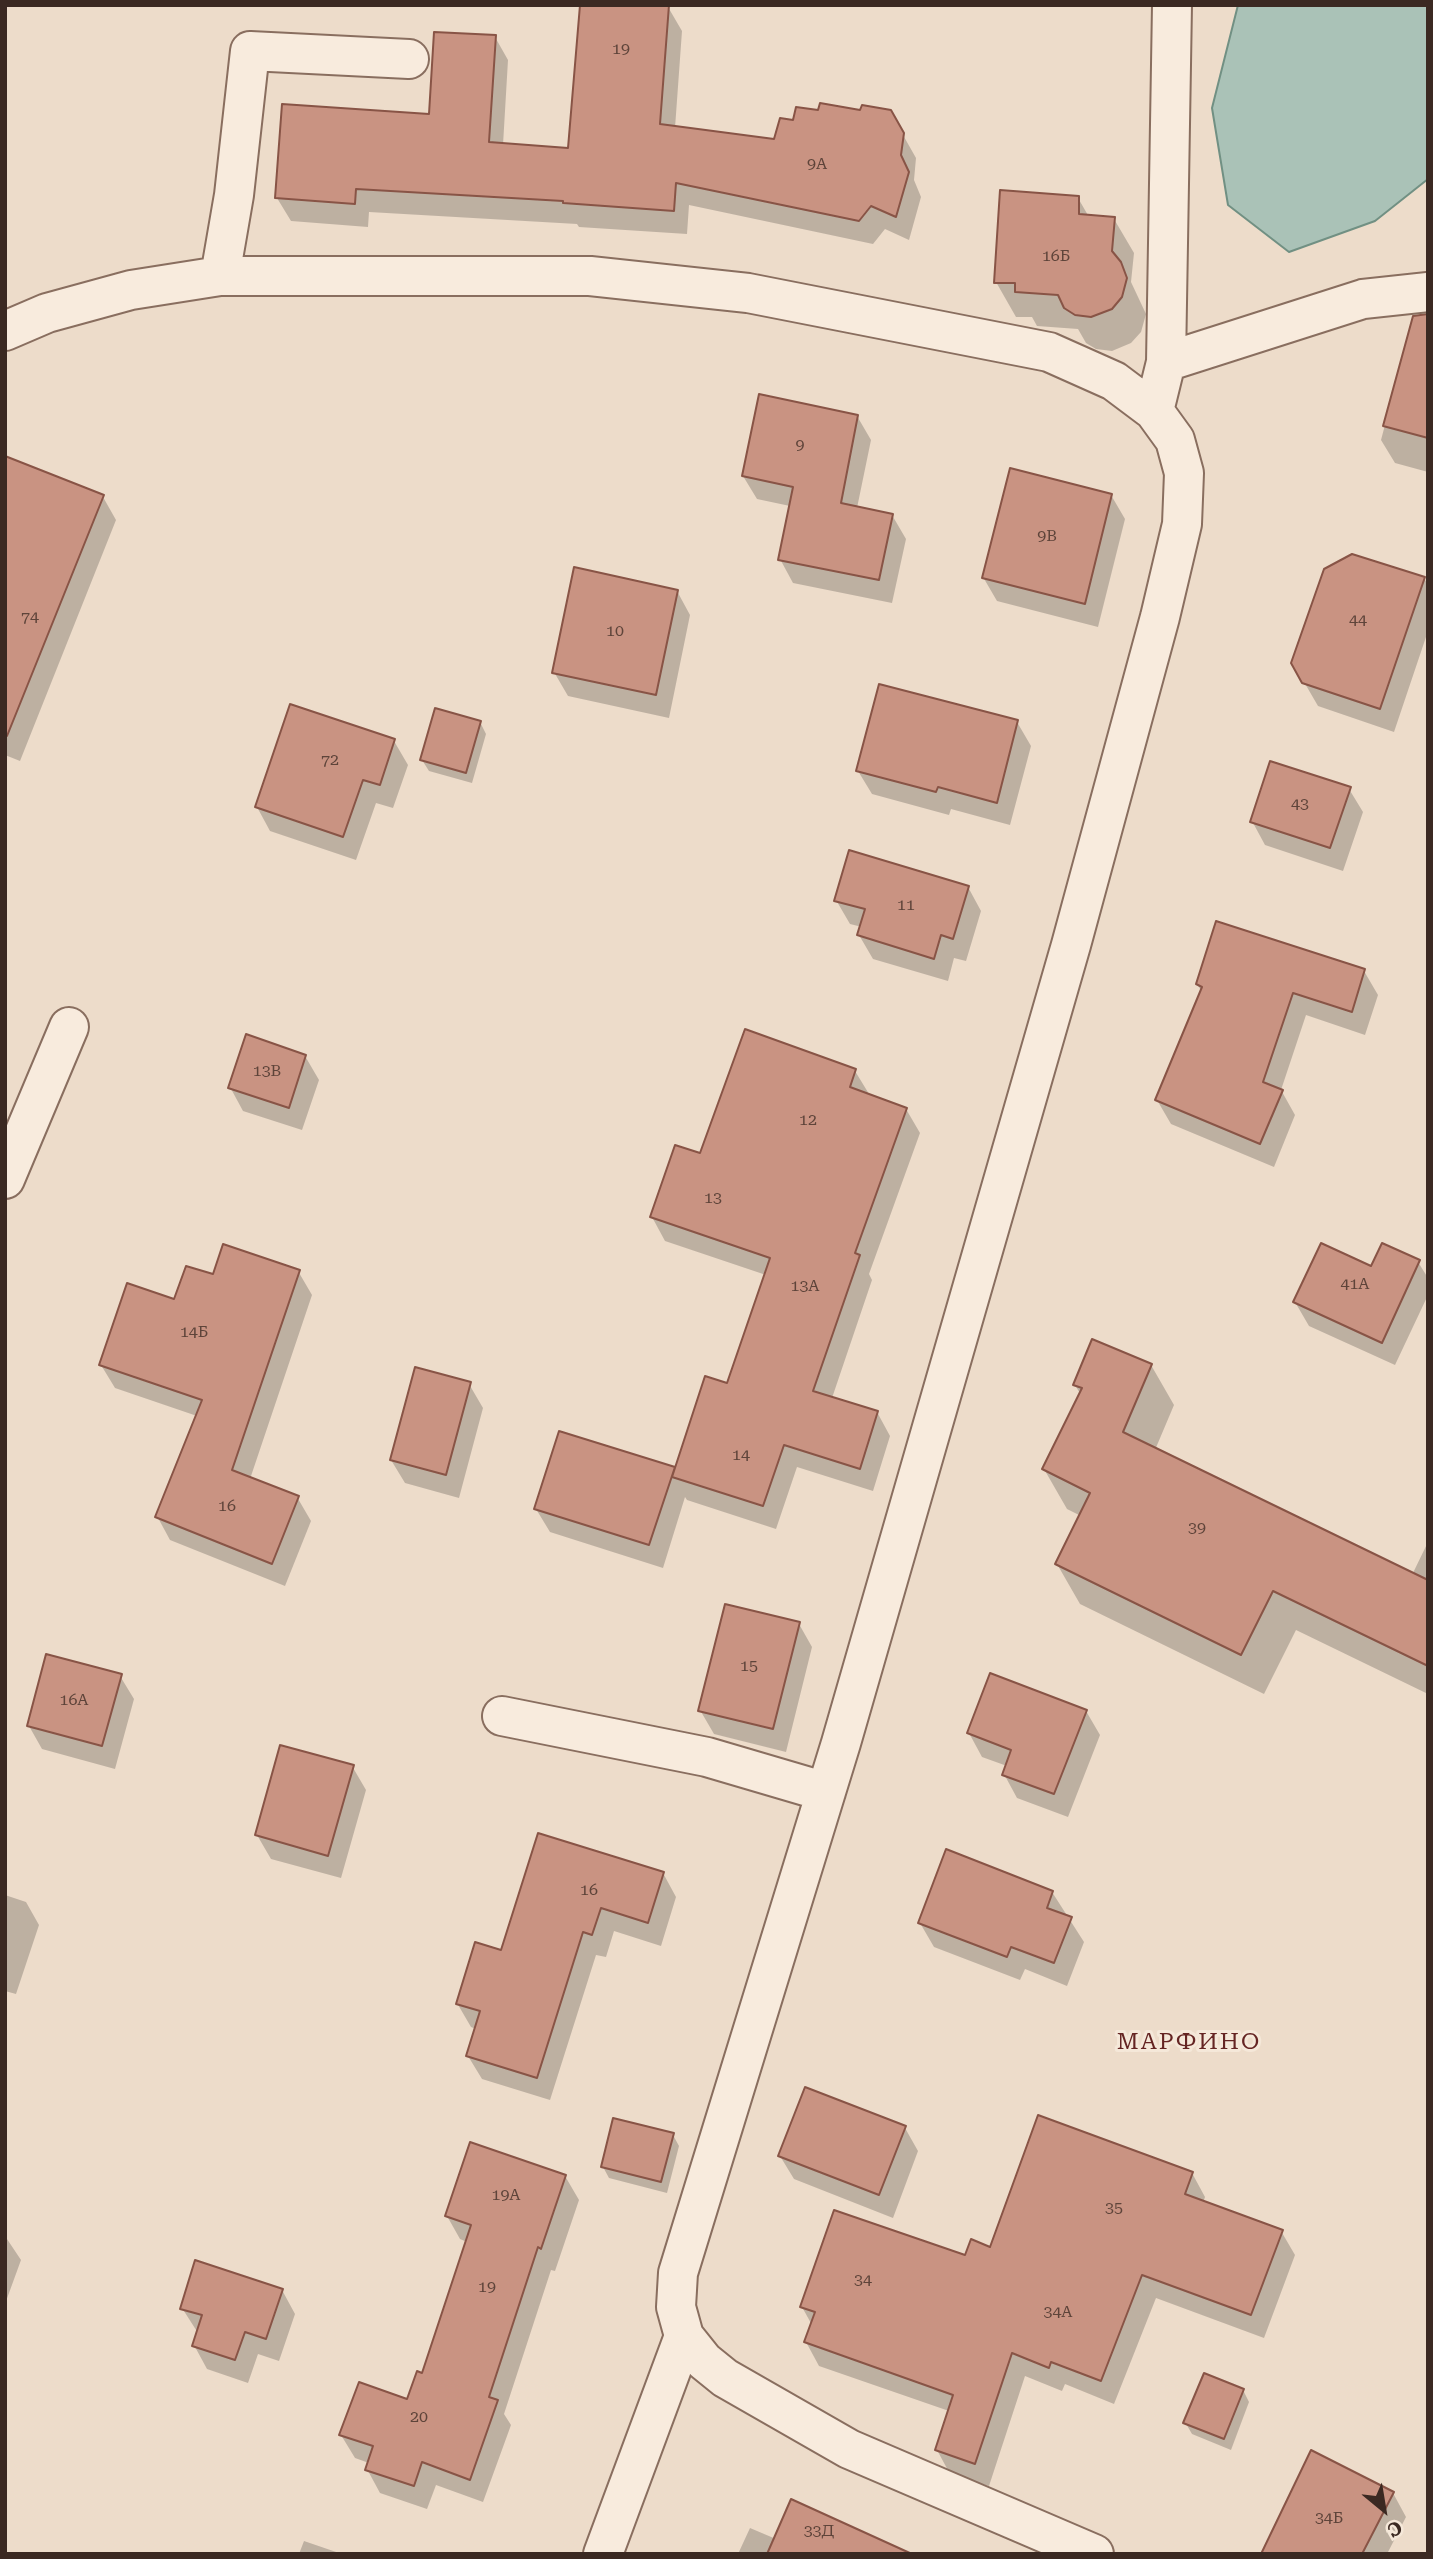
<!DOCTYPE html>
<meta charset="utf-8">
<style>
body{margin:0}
#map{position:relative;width:1433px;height:2559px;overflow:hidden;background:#eddcca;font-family:"Roboto Serif",serif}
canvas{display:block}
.frame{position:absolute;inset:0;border:7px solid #3b2922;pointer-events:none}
.north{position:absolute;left:1349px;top:2475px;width:70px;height:70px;-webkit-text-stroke:5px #f5e8d9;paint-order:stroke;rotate:150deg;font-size:19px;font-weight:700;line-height:28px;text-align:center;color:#3b2922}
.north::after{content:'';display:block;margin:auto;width:24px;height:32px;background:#3b2922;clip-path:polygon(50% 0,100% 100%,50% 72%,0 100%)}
</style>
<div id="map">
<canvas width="1433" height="2559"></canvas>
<div class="frame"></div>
<div class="north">С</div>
</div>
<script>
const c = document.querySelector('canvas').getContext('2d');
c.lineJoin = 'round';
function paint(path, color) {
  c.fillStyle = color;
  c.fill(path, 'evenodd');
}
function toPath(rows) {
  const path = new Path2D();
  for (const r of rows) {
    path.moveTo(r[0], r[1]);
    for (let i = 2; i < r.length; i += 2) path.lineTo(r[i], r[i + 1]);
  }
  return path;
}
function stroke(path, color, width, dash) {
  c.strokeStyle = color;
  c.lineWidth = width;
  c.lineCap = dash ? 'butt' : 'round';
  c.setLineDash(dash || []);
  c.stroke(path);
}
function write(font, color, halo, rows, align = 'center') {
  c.font = font + ' "Roboto Serif",serif';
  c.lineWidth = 6;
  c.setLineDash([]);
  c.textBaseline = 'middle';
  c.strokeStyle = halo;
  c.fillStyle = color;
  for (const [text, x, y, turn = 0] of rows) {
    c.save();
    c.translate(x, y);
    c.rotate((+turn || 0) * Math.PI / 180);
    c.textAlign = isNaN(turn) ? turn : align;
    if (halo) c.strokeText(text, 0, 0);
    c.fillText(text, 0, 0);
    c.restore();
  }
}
const water = toPath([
 [1238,5,1428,5,1428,179,1375,221,1289,252,1228,205,1212,108,1238,5]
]);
const shadow = toPath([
 [668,7,682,31,675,128,775,141,795,122,861,112,890,112,916,158,914,180,921,197,909,240,885,229,873,244,689,205,687,234,579,227,577,224,369,212,368,227,291,221,277,198,431,116,495,37,508,60,503,145,570,149],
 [1078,198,1089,217,1114,219,1134,253,1131,282,1146,314,1141,332,1131,343,1112,351,1096,349,1086,343,1078,329,1037,326,1032,317,1016,317,996,282],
 [1409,334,1428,339,1428,472,1395,463,1381,440],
 [857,416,871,440,857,508,892,515,906,539,892,603,793,583,780,559,790,506,757,499,743,476],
 [5,476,103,497,116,520,20,761,5,755],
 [1111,495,1125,519,1098,627,997,601,983,577],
 [1424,578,1428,585,1428,631,1394,732,1318,706,1293,663],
 [677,591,690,615,669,718,568,696,554,672],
 [480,722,486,734,472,783,429,771,422,760],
 [1017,722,1031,746,1010,825,951,809,949,815,872,794,858,771],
 [394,741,408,765,393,808,376,803,356,860,270,831,257,807],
 [1349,789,1363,812,1343,871,1265,845,1252,821],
 [968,887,981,911,966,961,954,958,948,981,873,959,859,935,862,927,850,924,836,900],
 [1364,971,1378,995,1365,1035,1306,1015,1281,1090,1295,1115,1274,1167,1171,1124,1157,1100,1202,992,1197,984],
 [305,1056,319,1080,302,1130,243,1111,230,1087],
 [855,1071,869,1094,906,1109,920,1133,869,1274,872,1280,832,1398,877,1412,890,1436,873,1491,797,1467,776,1529,687,1500,685,1497,663,1568,550,1532,536,1509,673,1468,675,1471,728,1385,766,1275,665,1241,652,1217,701,1155],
 [1418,1262,1428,1278,1428,1295,1395,1365,1309,1326,1295,1302,1372,1268],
 [298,1271,312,1295,250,1479,297,1497,311,1521,285,1586,170,1540,157,1516,197,1416,115,1388,101,1365,175,1301],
 [1151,1365,1174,1405,1155,1450,1412,1575,1428,1542,1428,1694,1296,1630,1264,1694,1080,1604,1057,1564,1081,1516,1067,1509,1044,1469,1081,1395,1075,1385],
 [469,1384,483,1408,459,1498,405,1483,391,1460],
 [799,1624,812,1647,786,1752,714,1734,700,1710],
 [120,1676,134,1699,115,1769,42,1749,29,1726],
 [1086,1711,1100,1735,1068,1817,1017,1798,1004,1774,1007,1766,982,1757,969,1733],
 [352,1766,366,1790,341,1878,271,1859,257,1835],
 [663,1873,676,1897,661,1946,614,1931,606,1957,596,1955,550,2100,482,2079,468,2056,476,2029,471,2027,457,2003,502,1952],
 [1052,1892,1084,1942,1067,1986,1025,1969,1020,1980,934,1947,920,1923],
 [5,1895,26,1902,39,1925,16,1994,5,1991],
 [905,2128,918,2151,893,2218,794,2179,780,2156],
 [673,2135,679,2146,667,2193,609,2178,603,2167],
 [1192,2173,1205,2197,1203,2203,1281,2231,1295,2255,1264,2338,1156,2298,1114,2404,1065,2384,1062,2391,1025,2376,989,2486,950,2474,937,2450,949,2411,819,2366,806,2342,812,2325,802,2307,967,2257],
 [565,2176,579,2200,555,2271,551,2270,504,2414,511,2425,483,2502,436,2485,427,2509,380,2493,367,2469,369,2463,355,2458,341,2435,408,2401,423,2375,467,2242,460,2239,447,2216],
 [5,2236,21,2260,5,2304],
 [282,2290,295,2314,279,2361,258,2354,248,2383,207,2369,194,2345,198,2333,182,2308],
 [1243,2390,1249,2402,1231,2450,1192,2434,1185,2422],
 [1393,2493,1406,2517,1387,2554,1274,2554],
 [750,2528,776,2539,907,2554,738,2554],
 [304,2541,342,2554,299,2554]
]);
const building = toPath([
 [580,5,669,5,660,124,774,139,780,118,793,120,796,107,818,110,820,103,860,110,862,105,891,110,904,133,901,155,909,172,896,217,871,206,859,221,676,183,674,211,563,203,563,201,356,189,355,204,275,198,282,104,429,114,434,32,496,35,489,142,568,148,580,5],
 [1000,190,1079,196,1079,214,1115,217,1112,251,1121,262,1127,278,1122,297,1112,309,1091,317,1075,315,1064,308,1058,295,1015,292,1015,283,994,283,1000,190],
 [1428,314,1428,438,1383,426,1413,316,1428,314],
 [759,394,858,415,841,503,893,514,879,580,778,560,793,487,742,476,759,394],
 [5,456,104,495,7,736,5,736,5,456],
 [1010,468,1112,494,1085,604,982,578,1010,468],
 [1352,554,1425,577,1380,709,1302,683,1291,663,1324,569,1352,554],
 [574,567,678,590,656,695,552,673,574,567],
 [879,684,1018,720,997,803,938,787,936,792,856,771,879,684],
 [290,704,395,739,380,785,363,780,343,837,255,807,290,704],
 [435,708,481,721,466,773,420,760,435,708],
 [1270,761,1351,787,1330,848,1250,822,1270,761],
 [849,850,969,886,953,939,941,935,934,959,857,935,865,909,834,901,849,850],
 [1216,921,1365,969,1352,1012,1293,993,1263,1082,1283,1090,1260,1144,1155,1100,1202,987,1196,984,1216,921],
 [745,1029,856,1069,850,1087,907,1108,855,1253,860,1255,813,1391,878,1411,860,1469,784,1445,763,1506,672,1477,705,1376,727,1383,770,1258,650,1217,675,1145,700,1153,745,1029],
 [246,1034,306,1055,289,1108,228,1088,246,1034],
 [1321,1243,1371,1266,1382,1243,1420,1260,1382,1343,1293,1302,1321,1243],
 [223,1244,300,1270,232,1470,299,1496,272,1564,155,1517,202,1400,99,1365,127,1283,174,1299,186,1266,213,1274,223,1244],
 [1092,1339,1152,1364,1123,1432,1428,1580,1428,1666,1273,1591,1241,1655,1055,1564,1090,1493,1042,1469,1082,1388,1073,1385,1092,1339],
 [415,1367,471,1382,446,1475,390,1460,415,1367],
 [559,1431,675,1467,649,1545,534,1509,559,1431],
 [725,1604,800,1622,773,1729,698,1711,725,1604],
 [46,1654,122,1674,102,1746,27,1726,46,1654],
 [990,1673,1087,1710,1054,1794,1002,1775,1011,1750,967,1733,990,1673],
 [280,1745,354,1765,328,1856,255,1835,280,1745],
 [538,1833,664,1872,648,1923,601,1908,592,1935,583,1932,537,2078,466,2056,480,2011,456,2004,475,1942,501,1950,538,1833],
 [946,1849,1053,1891,1047,1908,1072,1917,1054,1963,1011,1947,1007,1957,918,1923,946,1849],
 [805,2087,906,2126,879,2195,778,2156,805,2087],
 [1038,2115,1193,2172,1185,2194,1283,2230,1251,2315,1142,2275,1101,2381,1051,2362,1049,2368,1012,2353,975,2464,935,2450,953,2395,804,2342,815,2312,800,2307,834,2210,965,2255,971,2239,990,2247,1038,2115],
 [613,2118,674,2133,661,2182,601,2167,613,2118],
 [470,2142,566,2175,541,2249,538,2247,489,2397,498,2400,470,2480,422,2462,414,2486,365,2470,373,2446,339,2435,359,2382,407,2399,417,2371,422,2373,471,2225,445,2216,470,2142],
 [195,2260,283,2289,266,2339,245,2332,235,2360,192,2346,202,2315,180,2309,195,2260],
 [1204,2373,1244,2389,1224,2439,1183,2423,1204,2373],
 [1311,2450,1394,2492,1362,2554,1261,2554,1311,2450],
 [791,2499,912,2554,767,2554,791,2499]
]);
const minor = toPath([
 [220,276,234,195,250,51,409,59],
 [5,331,47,313,131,290,220,276,590,276,748,293,1049,352,1114,381,1154,411,1175,440,1184,473,1182,524,1160,617,1071,945,841,1743,678,2273,676,2307,684,2336,704,2361,725,2378,849,2449,1094,2554],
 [1166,362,1363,299,1428,292],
 [1154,411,1166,362,1172,5],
 [5,1179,69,1027],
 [502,1716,707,1757,826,1792],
 [603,2554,684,2336]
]);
const numberNames = [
 ["19",621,49],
 ["9А",817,164],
 ["16Б",1056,256],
 ["9",800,445],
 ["9В",1047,536],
 ["74",30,617],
 ["44",1358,620],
 ["10",615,631],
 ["72",330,760],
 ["43",1300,804],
 ["11",906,905],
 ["13В",267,1071],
 ["12",808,1120],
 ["13",713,1198],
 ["41А",1355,1284],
 ["13А",805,1286],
 ["14Б",194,1332],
 ["14",741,1455],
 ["16",227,1506],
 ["39",1197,1528],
 ["15",749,1666],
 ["16А",74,1700],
 ["16",589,1890],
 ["19А",506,2195],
 ["35",1114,2208],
 ["34",863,2280],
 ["19",487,2287],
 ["34А",1058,2312],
 ["20",419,2417],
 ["34Б",1329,2518],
 ["33Д",819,2531]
];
const quarterNames = [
 ["МАРФИНО",1189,2042]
];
paint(water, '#aac2b7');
stroke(water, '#719083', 2);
paint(shadow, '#0003');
paint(building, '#c99382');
stroke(building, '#885446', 2);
stroke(minor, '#896e5f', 42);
stroke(minor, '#f8ebdd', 38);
write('16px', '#5e443a', null, numberNames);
c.letterSpacing = '2px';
write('23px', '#652523', '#f5e8d9', quarterNames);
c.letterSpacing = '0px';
</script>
